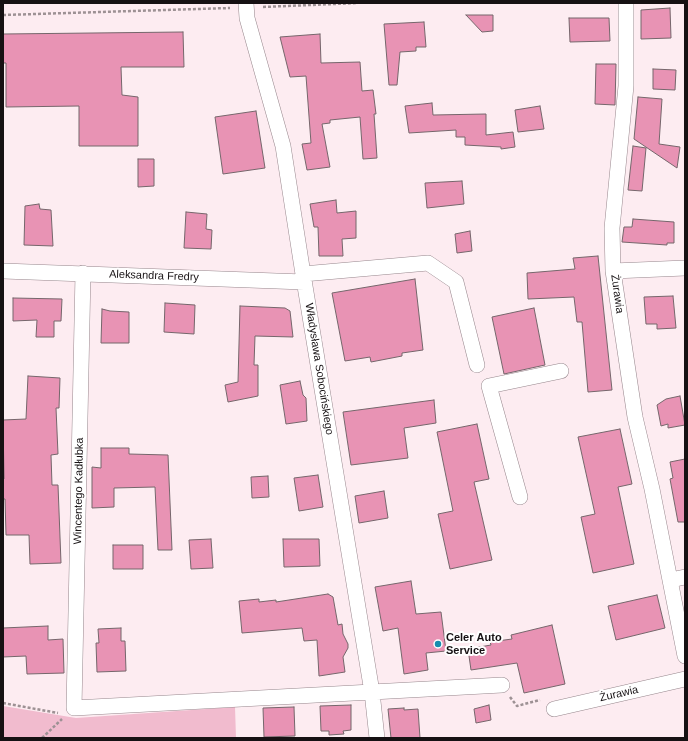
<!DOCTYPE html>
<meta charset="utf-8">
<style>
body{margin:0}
#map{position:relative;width:688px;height:741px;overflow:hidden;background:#fdecf1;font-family:Arial,sans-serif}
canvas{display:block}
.frame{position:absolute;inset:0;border:4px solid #161113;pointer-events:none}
</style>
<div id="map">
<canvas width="688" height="741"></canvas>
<div class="frame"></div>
</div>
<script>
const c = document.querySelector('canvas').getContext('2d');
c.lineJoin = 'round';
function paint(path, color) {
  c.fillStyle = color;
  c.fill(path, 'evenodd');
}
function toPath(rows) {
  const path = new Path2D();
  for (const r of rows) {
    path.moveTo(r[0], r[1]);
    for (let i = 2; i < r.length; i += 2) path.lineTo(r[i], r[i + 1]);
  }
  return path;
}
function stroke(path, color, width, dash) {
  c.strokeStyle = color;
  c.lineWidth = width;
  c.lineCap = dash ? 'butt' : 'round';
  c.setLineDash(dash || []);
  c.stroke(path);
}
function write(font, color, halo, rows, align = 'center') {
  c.font = font + ' Arial,sans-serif';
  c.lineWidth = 4;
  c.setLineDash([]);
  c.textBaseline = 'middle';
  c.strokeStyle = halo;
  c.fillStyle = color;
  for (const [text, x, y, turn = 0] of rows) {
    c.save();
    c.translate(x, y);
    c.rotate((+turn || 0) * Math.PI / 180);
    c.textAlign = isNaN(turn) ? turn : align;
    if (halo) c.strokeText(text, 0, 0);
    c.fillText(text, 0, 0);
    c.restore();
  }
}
const green = toPath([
 [3,706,76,718,235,707,236,738,3,738]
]);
const building = toPath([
 [670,8,671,38,641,39,641,10,670,8],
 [466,15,493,15,493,31,482,32,466,15],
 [569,18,609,18,610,41,570,42,569,18],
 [424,22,426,47,416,47,416,51,400,52,397,85,389,85,384,24,424,22],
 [183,32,184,67,121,67,122,95,138,97,138,146,79,146,79,106,6,107,6,63,3,63,3,34,183,32],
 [320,34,321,63,360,62,362,91,373,90,376,114,374,114,377,158,363,159,360,117,330,120,330,123,322,124,330,167,307,170,302,144,311,143,306,76,290,77,280,37,320,34],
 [596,64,616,64,615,105,595,104,596,64],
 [653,69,676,70,675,90,653,89,653,69],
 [638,97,662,99,659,144,680,147,677,168,634,139,638,97],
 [432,103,433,115,486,114,486,135,513,132,515,147,501,149,501,147,465,145,465,137,456,137,456,130,409,133,405,106,432,103],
 [540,106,544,129,518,132,515,110,540,106],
 [256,111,265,168,223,174,215,117,256,111],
 [633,146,646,148,642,191,628,190,633,146],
 [138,159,154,159,154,186,138,187,138,159],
 [462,181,464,204,427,208,425,183,462,181],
 [336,200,337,213,356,211,356,238,342,239,343,256,319,256,318,227,314,227,310,204,336,200],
 [39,204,40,209,51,210,53,246,24,245,25,206,39,204],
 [186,212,207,214,206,229,212,230,211,249,184,248,186,212],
 [633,219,674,222,674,243,667,243,667,245,622,242,624,227,632,227,633,219],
 [470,231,472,251,457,253,455,234,470,231],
 [598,256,612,390,588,392,582,322,577,322,574,297,528,299,527,273,575,269,573,258,598,256],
 [415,279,423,350,402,353,402,356,371,362,370,357,345,361,332,293,415,279],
 [673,296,676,328,657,329,657,324,646,324,644,297,673,296],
 [13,298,62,299,61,321,54,321,54,337,36,337,37,320,13,321,13,298],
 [165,303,195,305,194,334,164,332,165,303],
 [240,306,285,308,290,311,293,337,255,336,254,365,258,365,258,396,228,402,225,385,238,382,240,306],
 [534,308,545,365,504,374,492,317,534,308],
 [102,309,110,311,129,312,129,343,101,343,102,309],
 [28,376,60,378,59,408,56,408,58,454,51,455,52,485,58,485,61,563,30,564,29,535,6,535,5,499,3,499,3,479,4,479,3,420,26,419,28,376],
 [300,381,303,395,306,398,307,421,286,424,280,385,300,381],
 [680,396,685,425,668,428,668,424,661,426,657,405,666,399,680,396],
 [434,400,436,423,404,428,408,458,351,465,343,412,434,400],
 [477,424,489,479,474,482,492,560,450,569,438,514,453,511,437,432,477,424],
 [620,429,632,484,618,487,634,564,593,573,581,517,595,514,578,437,620,429],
 [101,448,129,448,129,454,168,455,172,550,158,550,155,487,114,488,114,507,92,508,92,467,101,468,101,448],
 [685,459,685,522,678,522,670,479,673,478,670,462,685,459],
 [318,475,323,507,299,511,294,478,318,475],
 [268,476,269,497,252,498,251,477,268,476],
 [384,491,388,518,359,523,355,496,384,491],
 [211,539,213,568,191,569,189,540,211,539],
 [283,539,319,539,320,566,284,567,283,539],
 [113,545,143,545,143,569,113,569,113,545],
 [411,581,416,614,441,612,446,651,426,653,428,670,404,674,398,628,383,631,375,587,411,581],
 [328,594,333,597,338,625,342,624,343,634,348,644,348,648,343,657,345,672,319,676,317,640,304,641,302,628,242,633,239,601,259,599,259,602,276,600,276,602,328,594],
 [657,595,665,628,616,640,608,606,657,595],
 [552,625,565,684,524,693,517,663,471,670,468,649,491,645,490,642,512,639,511,635,552,625],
 [48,626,48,640,63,639,64,673,27,674,26,656,3,657,3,628,48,626],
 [121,628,121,641,125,641,126,671,97,672,96,643,99,643,98,629,121,628],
 [351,705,351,730,343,731,344,734,329,735,329,731,321,731,320,706,351,705],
 [489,705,491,720,476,723,474,709,489,705],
 [294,707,295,736,264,737,263,708,294,707],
 [404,708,404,710,418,709,420,738,391,738,388,709,404,708]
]);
const path = toPath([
 [263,7,358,3],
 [3,15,230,8],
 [510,697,517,706,540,700],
 [3,703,58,713],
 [42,738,62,719]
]);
const street = toPath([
 [246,3,247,18,283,146,303,274,372,692,377,738],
 [626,3,626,86,612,228,613,271,635,417,652,489,685,656],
 [3,271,304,282],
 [613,271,685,268],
 [83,273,74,708,502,685],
 [303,274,428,263,456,282,477,365],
 [520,497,489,386,561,371],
 [671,580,685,577],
 [554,709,685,679]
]);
const markers = [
 [438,644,4,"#158daf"]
];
const streetNames = [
 ["Aleksandra Fredry",154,276,2],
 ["Żurawia",617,294,82],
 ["Władysława Sobocińskiego",319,369,81],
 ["Wincentego Kadłubka",79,491,-89],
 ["Żurawia",619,694,-13]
];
const poiNames = [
 ["Celer Auto",446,638],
 ["Service",446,651]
];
paint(green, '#f1bbce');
paint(building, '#e893b4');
stroke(building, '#75666b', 1);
stroke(street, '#97878d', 16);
stroke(path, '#9d9194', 2.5, [3, 2]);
stroke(street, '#fff', 15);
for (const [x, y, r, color] of markers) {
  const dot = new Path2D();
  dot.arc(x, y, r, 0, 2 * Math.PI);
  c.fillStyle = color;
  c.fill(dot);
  stroke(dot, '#fff', 1.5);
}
write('11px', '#161113', '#fff', streetNames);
write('bold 11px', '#161113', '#fff', poiNames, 'left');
</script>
